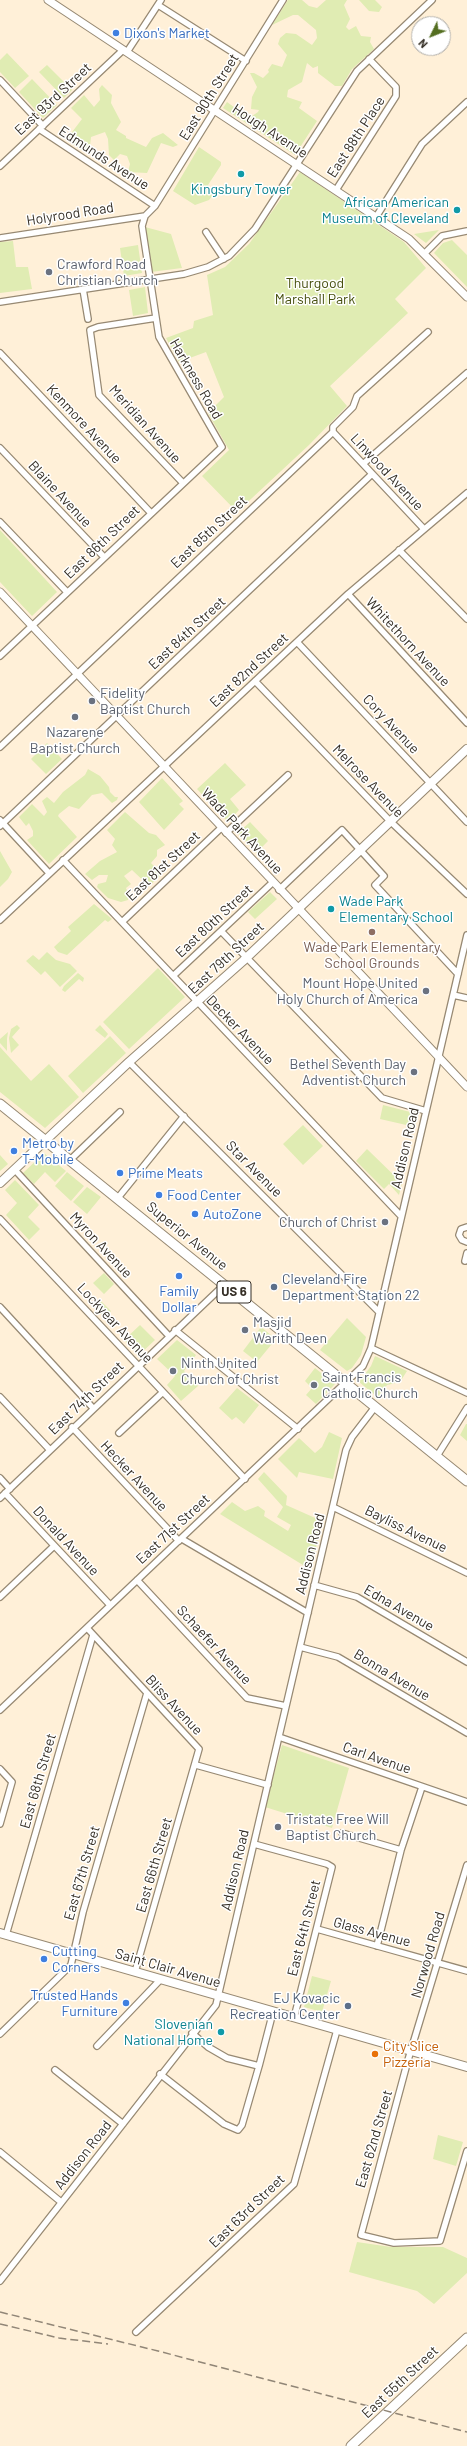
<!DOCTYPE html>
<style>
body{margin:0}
#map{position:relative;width:467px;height:2446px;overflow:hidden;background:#fff0d8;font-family:Barlow,sans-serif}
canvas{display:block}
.north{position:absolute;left:411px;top:16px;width:40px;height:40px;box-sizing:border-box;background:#fff;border:1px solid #aeaca8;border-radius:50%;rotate:227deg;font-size:11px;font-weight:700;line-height:16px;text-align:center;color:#352f26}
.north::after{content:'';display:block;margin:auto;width:14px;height:18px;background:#546e21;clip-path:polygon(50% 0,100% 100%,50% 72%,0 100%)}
</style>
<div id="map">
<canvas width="467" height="2446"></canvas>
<div class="north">N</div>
</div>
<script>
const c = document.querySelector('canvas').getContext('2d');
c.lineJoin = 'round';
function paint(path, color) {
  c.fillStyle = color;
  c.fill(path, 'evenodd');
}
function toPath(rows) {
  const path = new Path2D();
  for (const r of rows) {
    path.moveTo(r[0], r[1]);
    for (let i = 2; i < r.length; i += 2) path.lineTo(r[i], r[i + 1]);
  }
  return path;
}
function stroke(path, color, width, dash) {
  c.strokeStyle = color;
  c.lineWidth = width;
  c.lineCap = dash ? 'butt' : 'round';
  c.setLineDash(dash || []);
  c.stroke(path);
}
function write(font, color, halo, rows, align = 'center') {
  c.font = font + ' Barlow,sans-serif';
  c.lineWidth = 3;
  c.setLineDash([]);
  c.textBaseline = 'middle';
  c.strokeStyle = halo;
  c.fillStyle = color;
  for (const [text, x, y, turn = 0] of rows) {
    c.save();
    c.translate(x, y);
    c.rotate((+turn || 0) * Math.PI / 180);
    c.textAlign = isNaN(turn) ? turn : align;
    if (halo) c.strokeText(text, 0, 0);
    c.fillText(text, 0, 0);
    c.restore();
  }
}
const green = toPath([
 [288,0,302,0,309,6,317,8,326,0,347,0,344,5,350,19,346,27,349,30,356,26,361,36,371,37,370,42,374,49,352,69,342,86,335,86,318,73,318,66,313,68,307,63,302,82,288,90,287,97,302,102,299,108,317,121,295,155,223,108,227,102,249,118,258,112,259,110,251,109,252,97,257,87,250,73,254,73,263,78,269,72,268,70,272,64,282,67,287,55,278,44,280,38,286,33,296,34,312,45,317,38,316,30,298,15,293,15,272,25],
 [359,0,375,0,382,7,379,12,369,11],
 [7,53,29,76,15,88,0,72,0,60],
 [47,65,72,90,64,98,39,72],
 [32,79,57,105,43,118,19,92],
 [102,85,112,95,111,103,121,122,116,130,126,136,126,138,146,147,152,138,163,133,178,145,173,147,161,143,147,173,128,172,130,164,127,156,120,154,114,160,109,155,108,139,105,132,91,137,90,146,85,152,66,140,82,119,71,108,84,95,94,107,100,100,99,89],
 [199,147,221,162,221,165,208,185,214,194,209,200,195,205,173,191],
 [300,172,404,242,426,268,395,299,408,313,330,386,347,406,309,445,237,512,202,476,229,450,208,413,224,397,206,352,179,362,166,338,193,328,194,321,213,315,207,275,225,267,249,244],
 [145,227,171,234,182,268,151,272],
 [439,230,426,243,414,234],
 [452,240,467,255,467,287,434,253,443,243],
 [13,241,16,267,28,267,32,289,0,293,0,242],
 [138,245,142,273,124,276,120,248],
 [145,287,148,313,133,316,129,290],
 [0,530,57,592,32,616,0,582],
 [47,743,62,759,46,774,31,759],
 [225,763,246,785,230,799,239,810,228,822,197,789],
 [88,769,100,776,109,787,110,792,115,797,118,797,117,800,112,803,102,793,92,795,79,809,69,806,59,814,58,816,77,837,49,864,27,840,33,836,33,831,29,823,26,826,19,817,32,804,44,816,47,812,42,801,47,797,54,803,63,792,85,775],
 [162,778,183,801,179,804,184,809,164,830,139,802],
 [125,812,149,833,156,835,165,845,157,850,157,856,151,863,162,874,149,886,132,870,124,876,131,884,126,888,129,895,128,900,121,902,108,898,97,887,98,884,106,882,108,875,99,875,92,880,85,874,100,861,117,852,112,845,115,839,107,830],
 [250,822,268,841,256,853,238,833],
 [0,851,12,872,8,879,0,887],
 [270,892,277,899,255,919,248,912],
 [94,904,112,919,108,922,105,920,67,955,58,952,54,947,71,931,68,927],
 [47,952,56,960,70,964,77,971,60,987,45,971,41,975,26,961,33,955,39,960],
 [158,968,185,997,129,1049,103,1022],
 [78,973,84,978,83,982,79,979,65,992,62,990,64,986],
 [17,1025,20,1028,12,1037,19,1045,11,1053,9,1038,11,1029],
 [100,1025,108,1034,105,1038,95,1030],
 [8,1032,7,1039,7,1051,0,1043,0,1039],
 [110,1036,126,1053,83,1093,68,1076],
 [0,1047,31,1081,49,1064,79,1097,45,1128,0,1092],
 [383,1105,418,1114,415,1127,380,1119],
 [303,1125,323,1146,303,1165,283,1144],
 [367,1149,402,1183,399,1195,389,1184,384,1189,356,1161],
 [44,1153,66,1171,55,1182,45,1172,34,1184,23,1173],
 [0,1155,8,1164,0,1171],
 [67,1172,84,1186,71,1201,55,1186],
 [15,1180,39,1205,28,1217,40,1229,29,1240,6,1215,17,1203,5,1190],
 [87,1187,101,1197,87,1214,73,1202],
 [104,1273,114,1284,104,1294,93,1283],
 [100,1300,111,1311,105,1318,93,1306],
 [347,1318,366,1337,361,1355,352,1368,347,1371,320,1350],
 [140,1325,155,1340,139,1355,124,1340],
 [261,1327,276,1339,257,1362,243,1351],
 [177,1340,196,1355,184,1371,198,1386,181,1401,167,1385,175,1376,157,1359],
 [375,1356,407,1371,400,1382,387,1385,380,1394,380,1399,359,1382,371,1366],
 [315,1368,335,1384,316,1404,306,1395,312,1388,305,1381],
 [237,1388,259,1405,244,1424,236,1417,232,1420,219,1408],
 [466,1424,467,1424,467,1441,460,1435],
 [329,1432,342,1438,333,1479,299,1472,297,1478,278,1459,299,1438,315,1453,322,1447],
 [264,1472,287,1496,286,1505,322,1521,311,1570,220,1514,232,1502,245,1511,258,1506,265,1511,264,1516,288,1531,291,1525,277,1517,283,1507,258,1479],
 [282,1745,349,1768,332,1828,265,1807],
 [312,1976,331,1981,322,2012,304,2007],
 [438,2135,463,2142,456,2166,433,2159],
 [357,2242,391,2247,443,2247,467,2258,467,2273,434,2304,417,2291,349,2272]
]);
const minor = toPath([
 [158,5,246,61],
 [127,52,161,0],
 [0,80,43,126],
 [39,129,155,206],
 [0,166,123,50],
 [336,190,396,96,396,87,369,59],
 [376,217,422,144,467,102],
 [206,232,224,259],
 [0,238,145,216],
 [425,253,442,236,467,231],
 [83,289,88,319],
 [0,302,184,274,208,267,229,256,255,229,357,71,432,0],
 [156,318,98,327,90,330,99,395,182,482],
 [0,353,150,512],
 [333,432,424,529],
 [0,448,104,557],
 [363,464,467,373],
 [0,522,67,592],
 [399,550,467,619],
 [348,594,467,723],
 [297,642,467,822],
 [0,656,222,447,159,337,142,226,145,216,155,206,283,0],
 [255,681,390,821,467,894],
 [0,747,333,432,333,427,353,407,357,396,428,332],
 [0,820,49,873],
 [0,826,372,474],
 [226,833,288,775],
 [63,860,401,1216],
 [279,890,342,830,384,876,375,885,458,974],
 [0,920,348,594,467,493],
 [122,922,221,828],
 [221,931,382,1098,426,1111],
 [173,976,272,883],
 [453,995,467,998],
 [129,1062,378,1311],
 [69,1161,120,1112],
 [15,1170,169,1336],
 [117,1199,184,1116],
 [0,1219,245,1479],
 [467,1227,461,1229,459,1235,462,1240,467,1242],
 [465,1261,467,1253],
 [0,1307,93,1408],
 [175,1330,298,1429],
 [371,1348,467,1393],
 [0,1397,50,1450],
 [72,1427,179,1541],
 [119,1433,163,1392],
 [437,1456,467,1408],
 [0,1478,10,1489],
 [5,1493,110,1605],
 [0,1498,225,1284],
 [333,1507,467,1573],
 [182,1539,308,1613],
 [137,1580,247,1698,286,1706],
 [314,1585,357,1597,467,1662],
 [0,1597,54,1546],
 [87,1628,199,1749,135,1972],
 [300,1647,338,1657,467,1733],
 [0,1710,363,1366,371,1348,467,935],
 [279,1737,467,1802],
 [196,1765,268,1785],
 [0,1769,12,1782,0,1824],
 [342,1833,401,1850],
 [254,1844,327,1864,332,1867,294,2018],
 [467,1865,408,2060,361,2235,394,2243,440,2241,467,2151],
 [317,1929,467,1971],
 [6,1935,93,1635],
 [377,1946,401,1850,422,1787],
 [192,2033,208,2047,227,2058,259,2066],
 [0,2034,71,1965,83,1912,147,1693],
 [97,2046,161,1979],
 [55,2070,123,2124],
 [160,2074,224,2124,238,2130,242,2125,259,2066,273,2012],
 [0,2152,61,2202],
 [0,2281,216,2005,346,1450,352,1437,375,1407],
 [136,2332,294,2184,337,2030]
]);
const tertiary = toPath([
 [48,0,409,239,467,297],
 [0,592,467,1087]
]);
const secondary = toPath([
 [0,1183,129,1062,243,961,467,749],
 [0,1933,467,2067]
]);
const primary = toPath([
 [0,1104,467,1481],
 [351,2446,467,2338]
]);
const rail = toPath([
 [0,2312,158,2351,467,2432],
 [0,2324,59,2338,108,2344]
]);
const markers = [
 [116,33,4,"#3f7fe0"],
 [241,174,4,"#0f9aa8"],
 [457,210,4,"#0f9aa8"],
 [49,272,4,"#6b7280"],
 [92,701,4,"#6b7280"],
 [75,717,4,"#6b7280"],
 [331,909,4,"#0f9aa8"],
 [372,932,4,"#8d6e63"],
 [426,991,4,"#6b7280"],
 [414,1072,4,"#6b7280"],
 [14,1151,4,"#3f7fe0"],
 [120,1173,4,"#3f7fe0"],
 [159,1195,4,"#3f7fe0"],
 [195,1214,4,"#3f7fe0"],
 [385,1222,4,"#6b7280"],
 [179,1276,4,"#3f7fe0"],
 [274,1287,4,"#5c6f8a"],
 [245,1330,4,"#6b7280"],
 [173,1371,4,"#6b7280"],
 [314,1385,4,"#6b7280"],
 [278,1827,4,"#6b7280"],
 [44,1959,4,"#3f7fe0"],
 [126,2003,4,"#3f7fe0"],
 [348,2006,4,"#5c6f8a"],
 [221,2032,4,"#0f9aa8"],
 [375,2054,4,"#e8710a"]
];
const shields = [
 [234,1292,34]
];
const shieldNames = [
 ["US 6",234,1292]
];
const shopNames = [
 ["Dixon's Market",124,33],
 ["Metro by",22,1143],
 ["T-Mobile",22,1159],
 ["Prime Meats",128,1173],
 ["Food Center",167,1195],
 ["AutoZone",203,1214],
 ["Family",179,1291,"center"],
 ["Dollar",179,1307,"center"],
 ["Cutting",52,1951],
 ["Corners",52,1967],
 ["Trusted Hands",118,1995,"right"],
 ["Furniture",118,2011,"right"]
];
const streetNames = [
 ["East 90th Street",209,97,-58],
 ["East 93rd Street",53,99,-43],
 ["Hough Avenue",270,131,33],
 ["East 88th Place",356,137,-57],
 ["Edmunds Avenue",104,158,33],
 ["Holyrood Road",70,214,-9],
 ["Harkness Road",196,379,60],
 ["Kenmore Avenue",84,424,47],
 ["Meridian Avenue",145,424,48],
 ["Linwood Avenue",387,472,47],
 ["Blaine Avenue",60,494,47],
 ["East 85th Street",209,532,-43],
 ["East 86th Street",102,542,-44],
 ["East 84th Street",187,633,-43],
 ["Whitethorn Avenue",408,642,47],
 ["East 82nd Street",249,670,-43],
 ["Cory Avenue",391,724,47],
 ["Melrose Avenue",368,781,46],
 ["Wade Park Avenue",242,831,47],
 ["East 81st Street",163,866,-43],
 ["East 80th Street",214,921,-43],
 ["East 79th Street",226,958,-43],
 ["Decker Avenue",240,1030,46],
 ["Addison Road",405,1148,-77],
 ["Star Avenue",254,1169,45],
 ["Superior Avenue",187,1236,39],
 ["Myron Avenue",101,1245,47],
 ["Lockyear Avenue",115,1323,47],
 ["East 74th Street",86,1398,-44],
 ["Hecker Avenue",134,1476,47],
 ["East 71st Street",173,1529,-43],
 ["Bayliss Avenue",406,1529,26],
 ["Donald Avenue",66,1541,47],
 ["Addison Road",310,1554,-76],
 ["Edna Avenue",399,1608,30],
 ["Schaefer Avenue",214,1645,47],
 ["Bonna Avenue",392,1675,31],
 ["Bliss Avenue",174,1705,47],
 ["Carl Avenue",377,1758,19],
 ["East 68th Street",38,1781,-74],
 ["East 66th Street",154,1865,-74],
 ["Addison Road",235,1870,-77],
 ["East 67th Street",82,1873,-74],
 ["East 64th Street",304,1928,-76],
 ["Glass Avenue",372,1932,15],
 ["Norwood Road",428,1955,-74],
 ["Saint Clair Avenue",168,1968,16],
 ["East 62nd Street",374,2139,-74],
 ["Addison Road",83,2155,-52],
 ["East 63rd Street",247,2211,-44],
 ["East 55th Street",400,2382,-43]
];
const cultureNames = [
 ["Kingsbury Tower",241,189,"center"],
 ["African American",449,202],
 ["Museum of Cleveland",449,218],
 ["Wade Park",339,901,"left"],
 ["Elementary School",339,917,"left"],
 ["Slovenian",213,2024],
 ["National Home",213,2040]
];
const worshipNames = [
 ["Crawford Road",57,264],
 ["Christian Church",57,280],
 ["Fidelity",100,693],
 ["Baptist Church",100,709],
 ["Nazarene",75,732,"center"],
 ["Baptist Church",75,748,"center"],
 ["Mount Hope United",418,983,"right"],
 ["Holy Church of America",418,999,"right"],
 ["Bethel Seventh Day",406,1064,"right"],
 ["Adventist Church",406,1080,"right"],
 ["Church of Christ",377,1222,"right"],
 ["Masjid",253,1322],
 ["Warith Deen",253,1338],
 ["Ninth United",181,1363],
 ["Church of Christ",181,1379],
 ["Saint Francis",322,1377],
 ["Catholic Church",322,1393],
 ["Tristate Free Will",286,1819],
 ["Baptist Church",286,1835]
];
const parkNames = [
 ["Thurgood",315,283],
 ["Marshall Park",315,299]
];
const educationNames = [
 ["Wade Park Elementary",372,947],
 ["School Grounds",372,963]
];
const serviceNames = [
 ["Cleveland Fire",282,1279],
 ["Department Station 22",282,1295],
 ["EJ Kovacic",340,1998,"right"],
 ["Recreation Center",340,2014,"right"]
];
const foodNames = [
 ["City Slice",383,2046],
 ["Pizzeria",383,2062]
];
paint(green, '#e0ecb3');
stroke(minor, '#978973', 8);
stroke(tertiary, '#978973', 9);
stroke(secondary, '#978973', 10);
stroke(primary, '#978973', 11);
stroke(minor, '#fff', 5.5);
stroke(tertiary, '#fff', 7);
stroke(secondary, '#fff', 8);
stroke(primary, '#fff', 9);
stroke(rail, '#918677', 1.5, [8, 4]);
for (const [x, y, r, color] of markers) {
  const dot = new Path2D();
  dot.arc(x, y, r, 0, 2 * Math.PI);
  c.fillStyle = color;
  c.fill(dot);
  stroke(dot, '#fff', 1.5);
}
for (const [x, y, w] of shields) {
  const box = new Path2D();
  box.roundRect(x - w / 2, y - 11, w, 22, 3);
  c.fillStyle = '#fff';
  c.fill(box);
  stroke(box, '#352f26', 1);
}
write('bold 13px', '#352f26', null, shieldNames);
write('14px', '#366cbe', '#fff', shopNames, 'left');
write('14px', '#352f26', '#fff', streetNames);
write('14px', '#0d838f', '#fff', cultureNames, 'right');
write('14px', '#5b616d', '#fff', worshipNames, 'left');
write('14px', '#47500e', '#fff', parkNames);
write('14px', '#785e54', '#fff', educationNames);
write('14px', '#4e5e75', '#fff', serviceNames, 'left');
write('14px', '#c56008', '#fff', foodNames, 'left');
</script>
